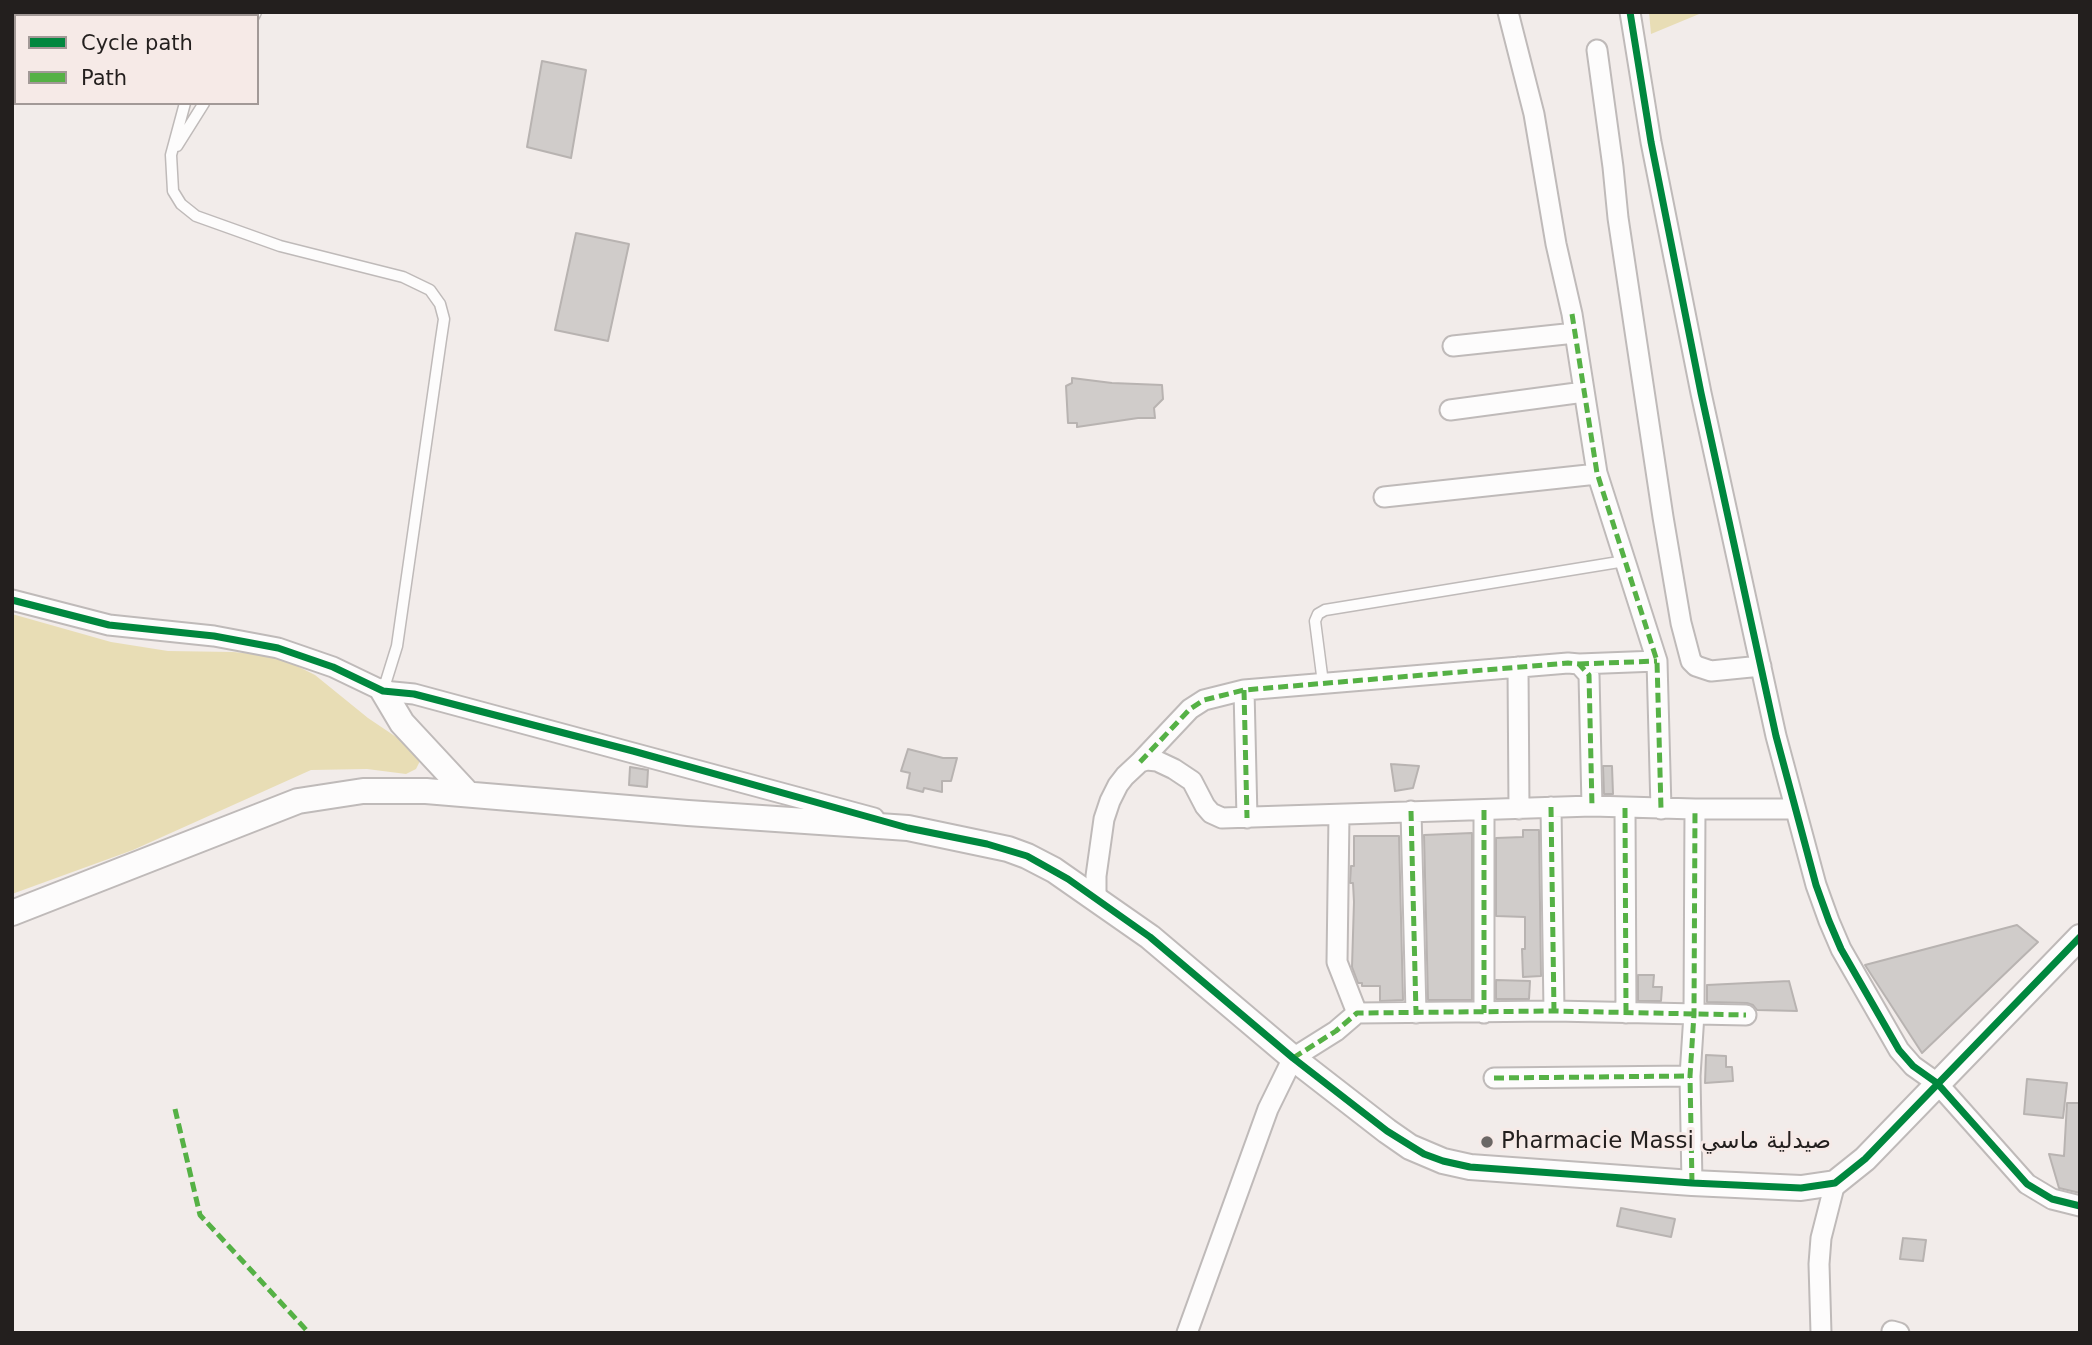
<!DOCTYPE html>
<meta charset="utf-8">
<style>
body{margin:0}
#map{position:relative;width:2092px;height:1345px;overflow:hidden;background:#f2ecea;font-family:"DejaVu Sans",sans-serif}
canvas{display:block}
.frame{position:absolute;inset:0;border:14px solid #231f1e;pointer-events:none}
.legend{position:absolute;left:14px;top:14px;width:245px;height:91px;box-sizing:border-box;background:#f6eae7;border:2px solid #a29997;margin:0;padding:9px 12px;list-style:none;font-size:21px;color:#231f1e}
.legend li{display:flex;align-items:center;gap:14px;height:35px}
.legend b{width:35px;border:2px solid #a29997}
</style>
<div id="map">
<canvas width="2092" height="1345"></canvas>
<div class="frame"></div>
<ul class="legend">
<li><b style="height:9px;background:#00873e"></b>Cycle path</li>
<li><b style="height:9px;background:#55b145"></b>Path</li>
</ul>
</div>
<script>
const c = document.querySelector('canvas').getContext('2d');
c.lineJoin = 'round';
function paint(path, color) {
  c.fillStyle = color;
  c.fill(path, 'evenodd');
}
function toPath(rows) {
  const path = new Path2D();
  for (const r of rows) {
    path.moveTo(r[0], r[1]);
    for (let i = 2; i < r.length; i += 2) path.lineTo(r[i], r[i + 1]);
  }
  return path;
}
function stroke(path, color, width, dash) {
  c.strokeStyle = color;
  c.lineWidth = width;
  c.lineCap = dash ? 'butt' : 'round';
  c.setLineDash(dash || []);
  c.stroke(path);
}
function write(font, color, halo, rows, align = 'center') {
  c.font = font + ' "DejaVu Sans",Cairo,sans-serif';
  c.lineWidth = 6;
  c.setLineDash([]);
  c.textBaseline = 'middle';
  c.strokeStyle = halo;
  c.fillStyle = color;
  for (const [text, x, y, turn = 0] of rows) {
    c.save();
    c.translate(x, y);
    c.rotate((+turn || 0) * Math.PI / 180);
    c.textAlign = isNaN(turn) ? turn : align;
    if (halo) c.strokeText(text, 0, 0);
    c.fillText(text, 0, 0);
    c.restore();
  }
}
const green = toPath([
 [1649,12,1704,12,1651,34],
 [12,614,111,642,168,651,233,652,277,656,315,675,368,718,417,751,420,761,416,769,406,774,367,769,311,770,133,850,12,894]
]);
const building = toPath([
 [542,61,586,70,571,158,527,147,542,61],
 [576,233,629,244,608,341,555,330,576,233],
 [1072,378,1112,383,1162,385,1163,399,1154,408,1155,418,1138,418,1077,427,1077,423,1068,423,1066,386,1072,383,1072,378],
 [908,749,943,758,957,758,951,781,942,781,942,792,924,788,923,792,907,788,910,773,901,771,908,749],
 [1391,764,1419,766,1413,788,1395,791,1391,764],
 [1603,766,1612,766,1613,794,1604,794,1603,766],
 [630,767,648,770,647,787,629,785,630,767],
 [1523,830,1539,830,1541,976,1523,977,1522,949,1525,949,1525,917,1496,916,1496,838,1523,837,1523,830],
 [1472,833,1472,1000,1428,1000,1424,835,1472,833],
 [1354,836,1399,836,1403,1000,1380,1001,1380,986,1362,986,1362,983,1358,983,1352,967,1354,902,1353,883,1350,883,1351,866,1354,866,1354,836],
 [2017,925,2038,942,1922,1053,1865,965,2017,925],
 [1638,975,1654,975,1653,987,1662,987,1661,1001,1638,1001,1638,975],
 [1496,980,1530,981,1529,999,1496,999,1496,980],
 [1789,981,1797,1011,1757,1010,1753,1005,1747,1003,1707,1002,1707,985,1789,981],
 [1706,1055,1726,1056,1726,1067,1732,1067,1733,1081,1705,1083,1706,1055],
 [2027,1079,2067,1083,2063,1118,2024,1114,2027,1079],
 [2067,1103,2080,1103,2080,1193,2059,1188,2049,1154,2064,1156,2067,1103],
 [1621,1208,1675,1219,1671,1237,1617,1226,1621,1208],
 [1903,1238,1926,1240,1923,1261,1900,1259,1903,1238]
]);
const service = toPath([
 [211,16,213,12],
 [254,16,256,12],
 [185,103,171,155,173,191,181,204,196,216,280,246,403,277,430,290,440,304,444,319,441,339,397,646,383,691],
 [177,146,204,103],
 [1323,683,1315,621,1318,614,1325,610,1625,561]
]);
const minor = toPath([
 [1508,12,1534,114,1556,244,1572,314,1597,473,1657,661,1661,809],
 [1630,12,1651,142,1701,393,1776,736,1816,885,1829,921,1841,949,1899,1050,1913,1066,1937,1083,2027,1184,2052,1199,2080,1206],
 [1597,50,1613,167,1618,218,1663,517,1681,623,1691,661,1696,666,1711,671,1761,666],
 [1453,346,1575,333],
 [1450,410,1584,392],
 [1384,497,1597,474],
 [12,600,109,625,214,636,278,648,333,667,383,691,414,694,874,818],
 [1579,664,1657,661],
 [1518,667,1519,809],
 [1244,690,1247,818],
 [1140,762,1190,709,1204,700,1244,690,1568,663,1579,664,1589,675,1592,806],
 [1551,807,1554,1011],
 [1625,808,1626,1013],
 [1484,810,1484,1013],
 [1411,811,1416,1013],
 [1339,815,1337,962,1357,1013],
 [1096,899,1096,876,1104,819,1110,801,1118,785,1125,776,1140,762,1147,760,1157,761,1174,769,1192,781,1205,806,1211,813,1222,818,1592,806,1695,809,1795,809],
 [1494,1078,1690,1076],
 [1692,1183,1690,1076,1694,1014,1695,809],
 [1892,1331,1899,1333],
 [1187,1333,1268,1109,1293,1058,1336,1031,1357,1013,1554,1011,1746,1015],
 [1821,1333,1819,1264,1821,1238,1835,1183]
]);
const tertiary = toPath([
 [383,691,402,723,468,794],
 [12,913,298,801,363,791,426,791,688,813,908,828,1008,849,1027,856,1054,870,1150,937,1293,1058,1387,1131,1410,1147,1443,1161,1470,1167,1692,1183,1801,1188,1835,1183,1865,1159,2080,937]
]);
const quiet = toPath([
 [1572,314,1597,473,1657,661,1661,809],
 [1579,664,1657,661],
 [1244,690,1247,818],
 [1140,762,1190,709,1204,700,1244,690,1568,663,1579,664,1589,675,1592,806],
 [1551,807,1554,1011],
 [1625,808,1626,1013],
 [1484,810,1484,1013],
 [1411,811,1416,1013],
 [1293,1058,1336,1031,1357,1013,1554,1011,1746,1015],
 [1494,1078,1690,1076],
 [175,1109,200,1215,309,1333],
 [1692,1183,1690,1076,1694,1014,1695,809]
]);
const cycleway = toPath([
 [1630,12,1651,142,1701,393,1776,736,1816,885,1829,921,1841,949,1899,1050,1913,1066,1937,1083,2027,1184,2052,1199,2080,1206],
 [12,600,109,625,214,636,278,648,333,667,383,691,414,694,633,751,908,828,987,844,1027,856,1068,879,1150,937,1293,1058,1387,1131,1424,1154,1443,1161,1470,1167,1692,1183,1801,1188,1835,1183,1865,1159,2080,937]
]);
const markers = [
 [1487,1142,7,"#6b6765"]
];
const poiNames = [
 ["Pharmacie Massi صيدلية ماسي",1501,1142]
];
paint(green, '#e8ddb5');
paint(building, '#d0ccca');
stroke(building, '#b8b3b1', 2);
stroke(service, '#bfbab9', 13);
stroke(minor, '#bfbab9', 23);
stroke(tertiary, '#bfbab9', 28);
stroke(service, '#fdfcfc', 10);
stroke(minor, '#fdfcfc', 19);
stroke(tertiary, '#fdfcfc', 24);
stroke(quiet, '#55b145', 5, [10, 5]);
stroke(cycleway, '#00873e', 7);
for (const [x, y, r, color] of markers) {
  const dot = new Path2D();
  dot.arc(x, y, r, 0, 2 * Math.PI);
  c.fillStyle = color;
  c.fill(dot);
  stroke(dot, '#f6eae7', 2.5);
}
write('23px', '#231f1e', '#f6eae7', poiNames, 'left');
</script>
